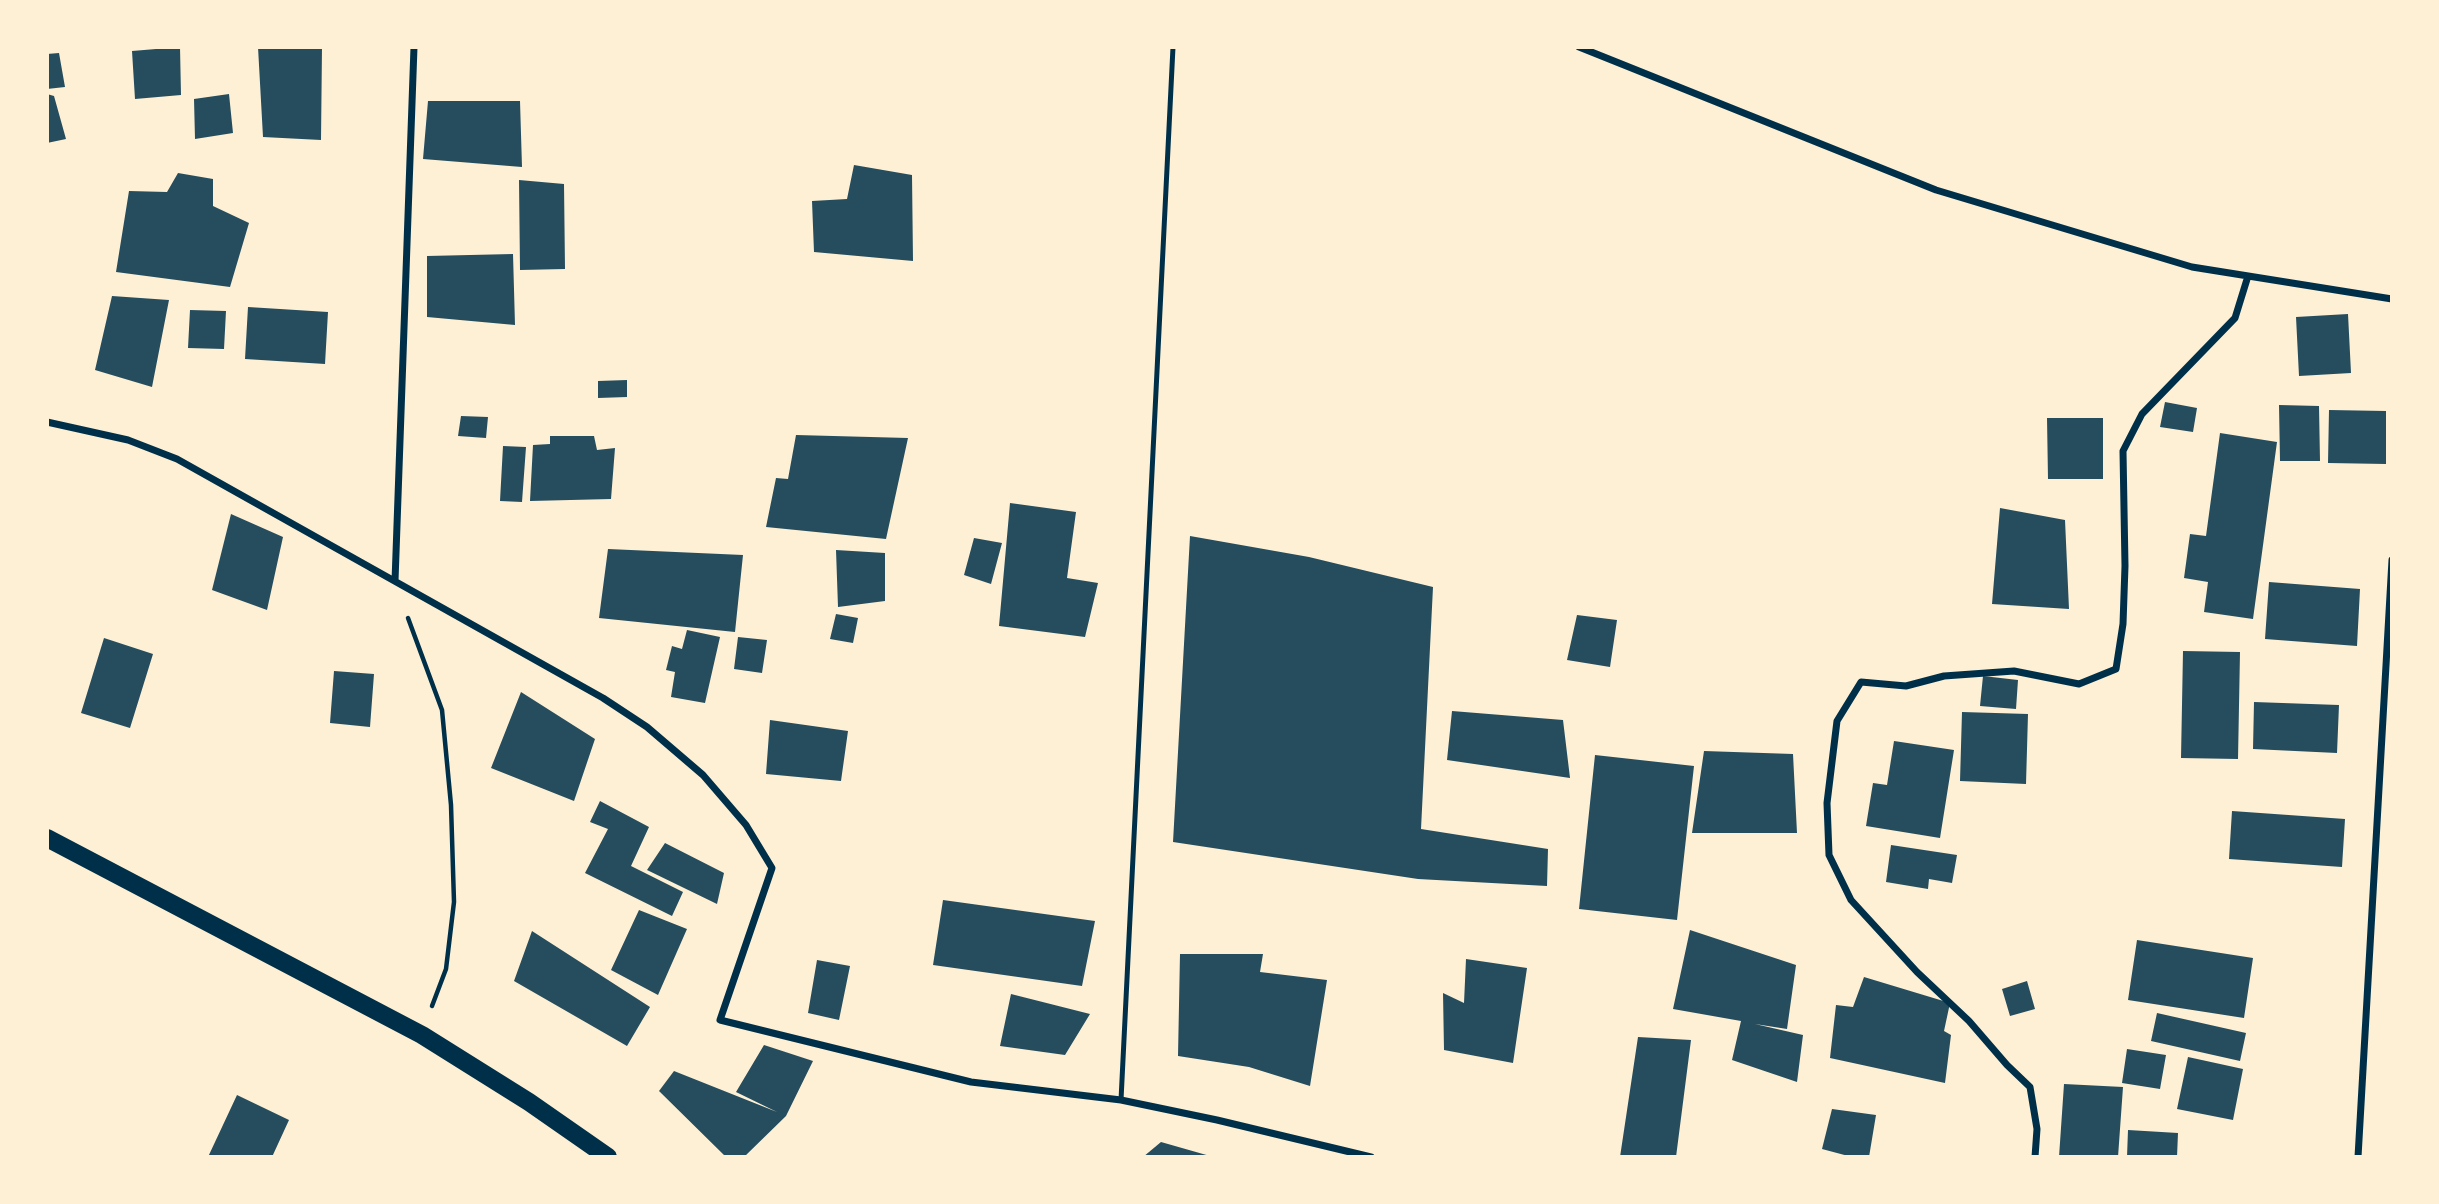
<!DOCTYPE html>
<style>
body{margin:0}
#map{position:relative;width:2439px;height:1204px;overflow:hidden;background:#fdf0d5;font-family:"Source Sans 3",sans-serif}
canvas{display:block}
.frame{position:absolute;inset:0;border:49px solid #fdf0d5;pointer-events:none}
</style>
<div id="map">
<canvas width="2439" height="1204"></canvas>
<div class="frame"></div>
</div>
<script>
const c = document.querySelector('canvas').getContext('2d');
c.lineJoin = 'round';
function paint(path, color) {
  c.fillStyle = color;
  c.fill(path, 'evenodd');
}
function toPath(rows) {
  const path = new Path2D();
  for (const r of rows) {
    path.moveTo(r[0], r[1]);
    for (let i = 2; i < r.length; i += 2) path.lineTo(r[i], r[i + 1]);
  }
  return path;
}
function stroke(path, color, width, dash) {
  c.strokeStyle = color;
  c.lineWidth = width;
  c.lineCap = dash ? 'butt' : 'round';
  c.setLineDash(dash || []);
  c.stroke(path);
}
const building = toPath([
 [180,47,181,95,135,99,132,51],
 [258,47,322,47,321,140,263,137],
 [59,53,65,87,47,89,47,54],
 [47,94,54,96,66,139,47,143],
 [229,94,233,133,195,139,194,99],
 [428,101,520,101,522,167,423,159],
 [854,165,912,175,913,261,814,252,812,201,847,199],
 [178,173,213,179,213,206,249,223,230,287,116,272,129,191,167,192],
 [519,180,564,184,565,269,520,270],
 [513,254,515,325,427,317,427,256],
 [112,296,169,300,152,387,95,370],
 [248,307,328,312,325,364,245,359],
 [190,310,226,311,224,349,188,348],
 [2348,314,2351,373,2299,376,2296,317],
 [627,380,627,397,598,398,598,381],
 [2165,402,2197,408,2193,432,2160,427],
 [2279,405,2319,406,2320,461,2280,461],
 [2329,410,2386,411,2386,464,2328,463],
 [461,416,488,417,486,438,458,436],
 [2047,418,2103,418,2103,479,2048,479],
 [2220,433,2277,442,2253,619,2204,612,2208,582,2184,578,2190,534,2206,536],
 [796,435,908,438,886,539,766,527,776,478,788,479],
 [550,436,594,436,597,450,615,448,611,499,530,501,533,445,550,444],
 [503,446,526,447,522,502,500,501],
 [1010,503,1076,512,1067,578,1098,583,1085,637,999,626],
 [2000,508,2065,520,2069,609,1992,604],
 [231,514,283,537,267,610,212,590],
 [1190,536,1309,557,1433,587,1421,829,1548,849,1547,886,1418,879,1173,842],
 [974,538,1002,543,991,584,964,575],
 [608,549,743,555,735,632,599,618],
 [836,550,885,553,885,601,838,607],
 [2269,582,2360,589,2357,646,2265,639],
 [836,614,858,618,853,643,830,639],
 [1577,615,1617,620,1610,667,1567,660],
 [687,630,720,637,705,703,671,697,675,672,666,670,672,646,682,649],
 [738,637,767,640,762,673,734,669],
 [104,638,153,654,130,728,81,713],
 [2183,651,2240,652,2238,759,2181,758],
 [334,671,374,674,370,727,330,723],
 [1983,676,2018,680,2016,709,1980,706],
 [521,692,595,739,574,801,491,768],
 [2254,702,2339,705,2337,753,2253,749],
 [1452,711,1563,720,1570,778,1447,760],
 [1962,712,2028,714,2026,784,1960,781],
 [770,720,848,731,841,781,766,774],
 [1894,741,1954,750,1940,838,1866,826,1873,783,1887,785],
 [1704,751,1793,754,1797,833,1692,833],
 [1595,755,1694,766,1677,920,1579,909],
 [600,801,649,827,631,866,683,892,672,916,585,873,608,829,590,822],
 [2232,811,2345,819,2342,867,2229,859],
 [665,843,724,873,717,904,647,870],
 [1891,845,1957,855,1952,883,1929,879,1928,889,1886,882],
 [943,900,1095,921,1082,986,933,965],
 [639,910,687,929,658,995,611,970],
 [1690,930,1796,965,1787,1029,1755,1024,1803,1035,1797,1082,1732,1060,1741,1021,1673,1009],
 [532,931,650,1007,627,1046,514,981],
 [2137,940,2253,958,2244,1018,2128,1000],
 [1180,954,1263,954,1260,972,1327,980,1310,1086,1249,1067,1178,1056],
 [1466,959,1527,968,1513,1063,1444,1050,1443,993,1464,1003],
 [817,960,850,966,839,1020,808,1013],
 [1864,977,1950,1003,1944,1031,1951,1035,1945,1083,1830,1058,1836,1005,1853,1007],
 [2027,981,2035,1009,2010,1016,2002,989],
 [1011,994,1090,1014,1065,1055,1000,1046],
 [2157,1013,2246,1033,2240,1061,2151,1041],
 [1638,1037,1691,1040,1676,1157,1620,1157],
 [764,1045,813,1061,786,1116,744,1157,726,1157,659,1091,674,1071,777,1112,736,1092],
 [2127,1049,2166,1055,2160,1089,2122,1083],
 [2188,1057,2243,1069,2233,1120,2177,1109],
 [2064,1084,2123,1087,2118,1157,2059,1157],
 [237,1095,289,1120,272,1157,208,1157],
 [1832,1109,1876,1115,1869,1157,1852,1157,1822,1149],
 [2128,1130,2178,1133,2177,1157,2127,1157],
 [1161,1142,1210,1156,1210,1157,1143,1157]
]);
const path = toPath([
 [408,618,442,710,451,805,454,902,446,969,432,1006]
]);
const service = toPath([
 [1121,1100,1173,47]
]);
const minor = toPath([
 [1579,47,1936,190,2192,267,2392,299],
 [47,422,128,440,177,459,603,698,647,727,703,775,746,825,772,868,720,1020,971,1082,1121,1100,1217,1120,1371,1157],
 [395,581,414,47],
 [2035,1157,2037,1129,2030,1087,2007,1065,1969,1021,1917,972,1851,900,1829,855,1827,803,1837,721,1861,682,1906,686,1944,676,2014,671,2079,684,2116,669,2123,624,2125,566,2123,451,2142,414,2235,318,2248,276],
 [2358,1157,2392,560]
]);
const primary = toPath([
 [47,838,422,1035,529,1102,608,1157]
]);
paint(building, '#264d5e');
stroke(path, '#003049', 4.5);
stroke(service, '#003049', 5);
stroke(minor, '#003049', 7);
stroke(primary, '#003049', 18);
</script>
